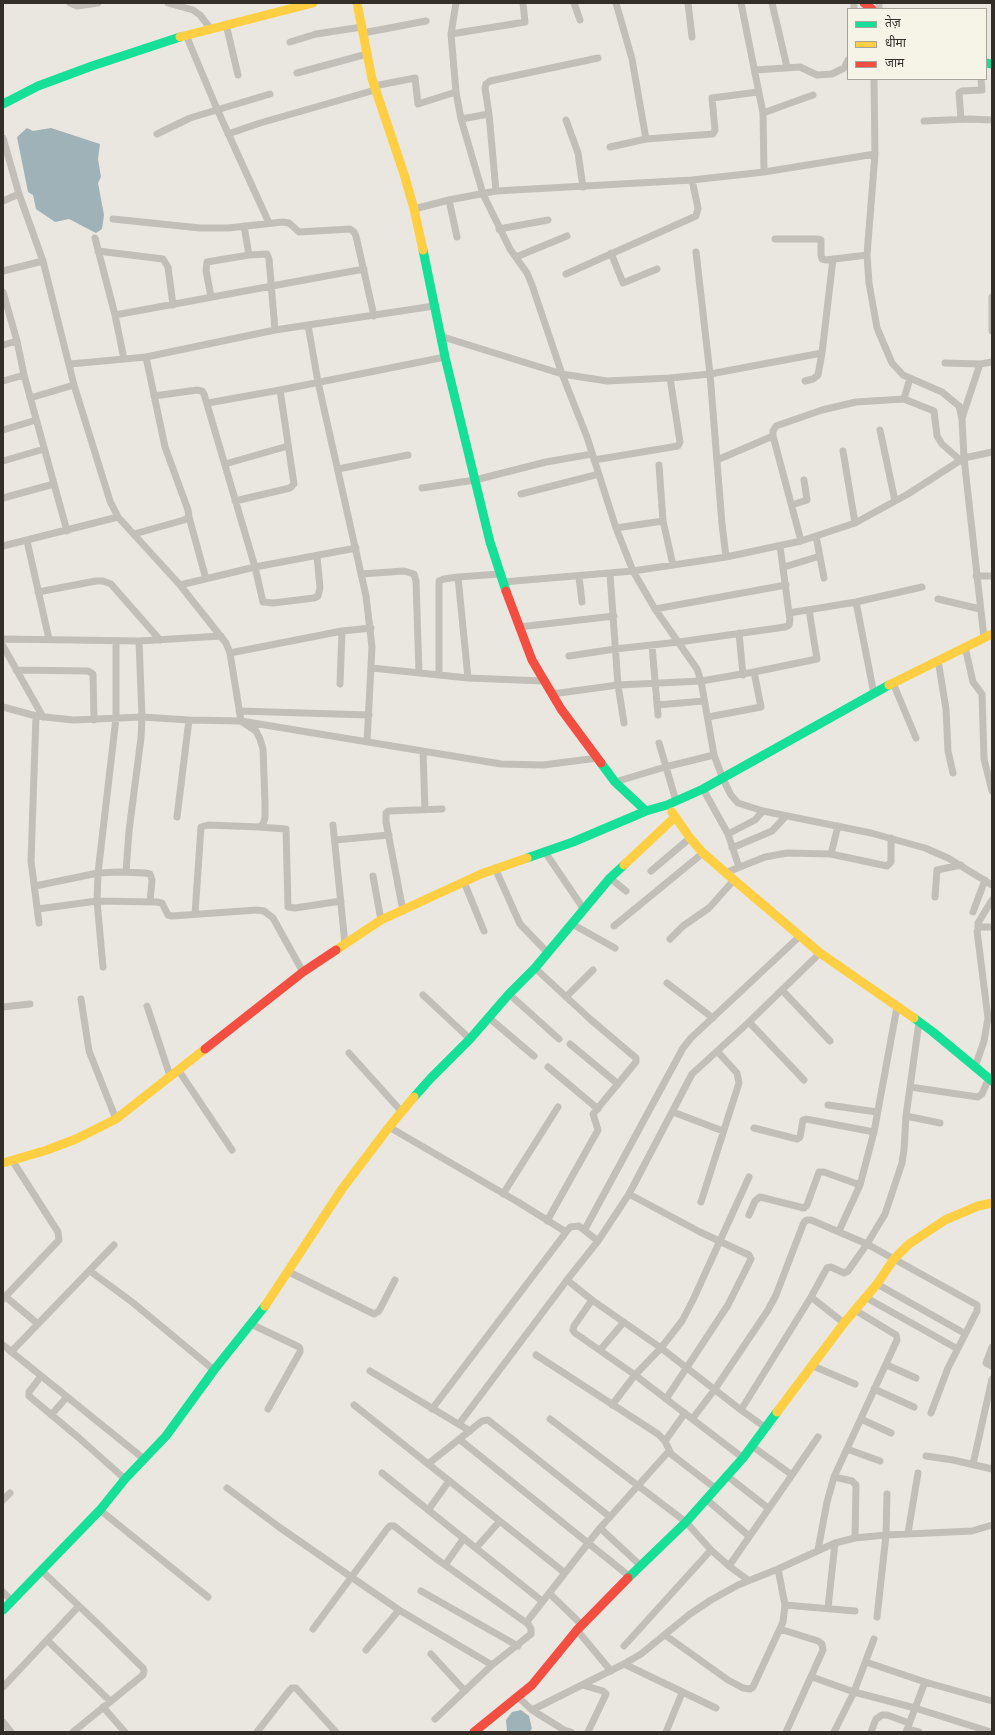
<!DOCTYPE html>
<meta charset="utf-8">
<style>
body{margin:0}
#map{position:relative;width:995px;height:1735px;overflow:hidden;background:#eae7e0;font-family:Helvetica,"Noto Sans Devanagari",sans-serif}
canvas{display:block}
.frame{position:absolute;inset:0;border:4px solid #332e28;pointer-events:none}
.legend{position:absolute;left:847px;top:8px;width:140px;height:72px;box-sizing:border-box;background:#f6f3e7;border:1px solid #a8a49b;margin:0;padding:5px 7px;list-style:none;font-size:12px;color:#332e28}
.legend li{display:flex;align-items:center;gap:8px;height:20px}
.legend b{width:20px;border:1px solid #a8a49b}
</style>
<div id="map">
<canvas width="995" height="1735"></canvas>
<div class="frame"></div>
<ul class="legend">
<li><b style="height:5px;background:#16e098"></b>तेज़</li>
<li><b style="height:5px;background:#ffcf43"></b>धीमा</li>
<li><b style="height:5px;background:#f24e42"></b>जाम</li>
</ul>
</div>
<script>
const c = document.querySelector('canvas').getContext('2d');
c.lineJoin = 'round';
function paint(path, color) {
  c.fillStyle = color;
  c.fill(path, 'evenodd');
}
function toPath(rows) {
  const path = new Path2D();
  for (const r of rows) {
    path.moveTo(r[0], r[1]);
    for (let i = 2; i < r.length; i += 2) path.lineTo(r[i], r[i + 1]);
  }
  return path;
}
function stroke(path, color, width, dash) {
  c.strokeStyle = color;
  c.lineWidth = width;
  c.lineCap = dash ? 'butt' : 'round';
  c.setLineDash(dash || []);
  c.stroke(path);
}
const water = toPath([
 [27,128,33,131,51,128,100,144,98,159,101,177,98,183,104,215,102,229,96,233,69,219,55,222,36,209,33,195,28,192,17,137],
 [521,1710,529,1716,532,1729,529,1732,507,1732,506,1720,512,1712]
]);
const street = toPath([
 [70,3,77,6,98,3],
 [168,3,193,10,200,15,210,28],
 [456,3,451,34,456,92,461,119,483,194,510,249,527,273,532,285,562,374,587,437,616,528,633,571,655,609,697,669,701,681,714,755,723,779,731,795,738,803,763,811,871,833,925,848,948,858,992,885],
 [574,3,580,20],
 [616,3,632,59,646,139],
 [688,3,692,37],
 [741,3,763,113,764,172],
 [772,3,787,67],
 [854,9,854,3],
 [879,9,879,3],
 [226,24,238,75],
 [363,33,426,21],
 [451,34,525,22,523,3],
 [186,35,217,109,269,223],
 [290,42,316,34,362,27],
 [755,70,800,67,817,75,832,74,844,68,848,60],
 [297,73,367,54],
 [874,79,875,154,867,255,869,283,877,328,892,363,903,375,942,392,959,406,962,419,964,458,984,638],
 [374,86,415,78,418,104,456,92],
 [763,113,813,95],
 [489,114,496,191],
 [461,119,489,114,485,88,486,84,490,81,598,58],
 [961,119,959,93,962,91,982,90,981,79],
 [566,120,578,153,583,187],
 [924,121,969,119,992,120],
 [157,134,190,118,270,94],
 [228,134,260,123,375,90],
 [3,138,19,194,43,261,74,385,110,501,118,517,180,585,226,643,230,653,241,721,256,731,260,739,263,749,265,802,265,818,263,824,259,827,208,825,201,827,195,914],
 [610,147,646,139,713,134,715,130,712,98,758,92],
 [449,200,457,237],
 [3,201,19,194],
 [414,209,449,200,496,191,692,180,764,172,875,154],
 [113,219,200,228,228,228,283,222,289,223,299,232,350,229,354,232,356,236,374,316],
 [244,226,249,255],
 [499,229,548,220],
 [95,238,115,315,124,359],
 [775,239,817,239,821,240,821,255,822,259,826,260,867,255],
 [98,251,163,259,168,267,173,305],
 [696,252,710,374,722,524,726,557],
 [611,253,623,283,657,269],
 [516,257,567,236],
 [3,271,43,261],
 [566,274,696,216,698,208,692,180],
 [3,292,17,341,24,375,67,531],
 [211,297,206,270,207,262,249,255,267,254,269,259,275,330],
 [992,297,992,331],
 [115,315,364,269],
 [308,325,318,382,366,596,372,647,367,742],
 [440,336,562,374,607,381,670,378,710,374,822,353],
 [3,345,17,341],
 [945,363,980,364,992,362],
 [70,364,146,357,275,330,434,306],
 [3,381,24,375],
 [805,381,813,379,818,375,822,353,833,259],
 [154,396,197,390,202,391,204,394,255,567,263,602,273,603,314,598,318,596,320,588,317,556],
 [30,398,74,385],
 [904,399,910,378],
 [208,403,280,390,445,357],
 [962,418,980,364],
 [3,430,36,420],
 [880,430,895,501],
 [843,451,855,523],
 [594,460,678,446,680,442,670,378],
 [717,460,773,436],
 [3,461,44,449],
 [225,464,288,446],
 [659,465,663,521,673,565],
 [338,469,408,455],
 [422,488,475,480,546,462,592,454],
 [521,494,599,474],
 [3,498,54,484],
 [235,501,290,488,294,484,280,390],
 [792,505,807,500,804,480],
 [189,517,206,579],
 [616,528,663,521],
 [134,534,184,520,189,517,188,510,165,447,146,357],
 [816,536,824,578],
 [27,541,49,639],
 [801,541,773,436,773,431,776,426,822,410,856,402,904,399,934,411,937,436,942,444,961,461],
 [3,546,118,517],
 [784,567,820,556],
 [361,574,404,571,414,574,416,581,419,673],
 [610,574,618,685,624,723],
 [976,576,992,576],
 [458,577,468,678],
 [579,577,582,602],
 [503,582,633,571,726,557,801,541,855,523,908,494,964,458,992,452],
 [180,585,255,567,356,548],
 [38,592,96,581,103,581,111,584,160,640],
 [938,599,980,609],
 [856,602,874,694],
 [655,609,786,585],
 [789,613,856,602,922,587],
 [519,627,614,616],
 [739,633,743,675],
 [3,639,139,641,221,636],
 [3,646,43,717],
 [652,646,658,715],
 [965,647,973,682,982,694,984,759,992,791],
 [230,653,342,631,371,628],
 [569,656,615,649,679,642,785,627,789,625,790,620,789,613,780,546],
 [938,660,946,709,948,751,953,773],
 [372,668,468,678,544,681],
 [16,670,88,671,93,674,94,720],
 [439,675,439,581,444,579,458,577,500,574],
 [893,683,916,738],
 [340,684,342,631],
 [552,694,618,685,701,681,754,672,817,659,809,610],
 [657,705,704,701],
 [3,707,36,716,73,720,142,717,189,720,241,721,501,764,543,765,598,758],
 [239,711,369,715],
 [36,716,31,861,39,923],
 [708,717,761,707,754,672],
 [659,743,676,801],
 [423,751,425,810],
 [615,782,665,767,714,755],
 [703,789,728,834,739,867],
 [177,817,189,720],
 [333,825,345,944],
 [259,827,286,829,288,907,295,908,341,901],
 [728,834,755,820,763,811],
 [335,840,389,835],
 [732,848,772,831,786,816],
 [545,852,583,908],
 [831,854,838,826],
 [495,868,520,924,548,953],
 [651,871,690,838],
 [126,872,129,831,141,738,142,717,139,641],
 [725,873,765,857,787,853,831,854,887,866,891,862,891,838],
 [373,876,381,920],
 [610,878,626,891],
 [464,882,484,931],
 [35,886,98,873,118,872,145,873,150,874,152,880,150,902],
 [935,897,937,870,961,865],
 [38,909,97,901,157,902,162,903,168,915,172,916,257,910,264,911,273,918,303,972],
 [403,911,386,822,386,813,389,811,442,809],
 [973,912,985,880],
 [572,924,615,948],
 [614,926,703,853],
 [978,929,978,923,992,900],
 [670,939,683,926,709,908,734,880],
 [103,967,97,901,98,873,116,718,116,642],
 [535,968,590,1019,636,1058,636,1062,593,1114,598,1130,547,1221],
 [667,983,713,1018],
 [782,990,830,1041],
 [509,994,559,1039],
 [423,995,470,1039],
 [566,997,593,970],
 [81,999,89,1051,116,1119],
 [147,1006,170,1076],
 [3,1007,30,1004],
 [488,1017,534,1056],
 [749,1022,804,1080],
 [570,1044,618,1084],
 [349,1053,402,1112],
 [548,1067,598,1109],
 [975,1067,984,1041,988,1018,977,931,980,927,992,927],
 [179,1071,232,1150],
 [910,1087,978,1097,982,1094,989,1078],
 [828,1105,877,1112],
 [673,1112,723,1131],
 [906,1116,940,1123],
 [389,1127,518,1202,566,1232],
 [754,1128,797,1139,800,1137,803,1120,806,1119,874,1132],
 [503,1194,558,1107],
 [629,1194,700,1232,749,1255,751,1259,728,1305,666,1399],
 [701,1202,739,1083,737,1073,717,1051],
 [749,1215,755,1201,760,1197,804,1208,807,1205,819,1172,824,1172,860,1185],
 [585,1229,683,1048,691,1038,800,936],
 [839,1231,860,1185,874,1132,897,1007],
 [90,1271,132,1302,214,1370],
 [289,1272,374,1314,379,1311,395,1280],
 [567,1280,592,1300,661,1348,741,1410,811,1297,827,1268,831,1267,844,1273,848,1271,867,1244,885,1214,902,1163,904,1150,906,1116,919,1022],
 [877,1284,964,1333],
 [6,1297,38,1324],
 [811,1297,844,1323],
 [865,1297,956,1348],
 [3,1299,59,1240,58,1232,12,1160],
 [592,1300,574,1326,573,1330,575,1333,635,1375,743,1458],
 [251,1324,299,1347,300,1349,300,1352,268,1409],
 [3,1345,144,1459],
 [992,1347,986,1363,992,1366],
 [600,1350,624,1322],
 [11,1352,114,1245],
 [536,1355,658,1434,665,1441,671,1454,715,1488],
 [887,1365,916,1378],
 [813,1366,855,1384],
 [370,1371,470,1431],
 [41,1376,29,1392,29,1396,79,1438,125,1479],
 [874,1389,914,1407],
 [354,1405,565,1573],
 [612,1405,635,1375,661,1348,682,1321,693,1300,749,1177],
 [432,1409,570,1227,579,1226,598,1241],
 [741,1410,766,1428],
 [51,1415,67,1397],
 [693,1418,715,1389,768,1310,776,1295,804,1222,807,1220,811,1220,867,1244,977,1305,977,1311,948,1368,931,1413],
 [550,1419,686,1522,711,1550,729,1566,748,1580],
 [861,1419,891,1433],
 [459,1424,567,1280,598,1241,629,1194,692,1074,749,1022,820,953],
 [459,1439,629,1576],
 [665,1441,685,1413],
 [752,1446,792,1475,818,1437],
 [847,1449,880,1461],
 [926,1456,953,1460,992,1469],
 [428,1464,482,1421,488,1420,610,1517],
 [973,1464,992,1379],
 [382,1473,542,1601],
 [726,1475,768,1508],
 [834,1477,852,1481,856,1485,855,1538],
 [227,1488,279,1527,399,1610,492,1665],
 [706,1499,749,1536],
 [3,1500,10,1493],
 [429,1509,449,1481],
 [100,1510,208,1597],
 [600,1528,640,1565],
 [908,1533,918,1473],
 [476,1548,499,1522],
 [818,1550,827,1502,834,1477,897,1340,896,1335,855,1310],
 [445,1565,464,1538],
 [729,1566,792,1475],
 [42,1571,98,1624,143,1668,144,1671,143,1675,73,1732],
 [421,1591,518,1646],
 [3,1592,12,1601],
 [549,1593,582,1625],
 [785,1605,855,1611],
 [828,1608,835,1543],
 [877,1617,886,1535,887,1494],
 [313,1629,387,1529,390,1526,394,1526,438,1560,528,1624],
 [780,1629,818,1641,822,1644,823,1650,786,1732],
 [577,1630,611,1671],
 [665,1635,728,1680,743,1688,750,1689,753,1687,783,1622,785,1605,778,1569],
 [47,1640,110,1701],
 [624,1646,711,1550],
 [366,1650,399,1610],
 [431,1654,465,1691],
 [866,1662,925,1682,992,1701],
 [624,1664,716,1708],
 [812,1677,854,1692,915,1708,991,1732],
 [582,1685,603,1691,606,1694,588,1732],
 [3,1687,79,1606],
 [518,1697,532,1710,564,1730,571,1732],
 [103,1707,125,1732],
 [532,1710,624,1664,641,1654,690,1614,711,1600,738,1585,778,1569,835,1543,855,1538,886,1535,972,1531,992,1525],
 [435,1719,492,1665,531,1634,531,1629,527,1622,529,1619,600,1528,669,1451],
 [3,1722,11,1732],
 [907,1729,919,1732],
 [257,1732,289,1691,292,1688,296,1688,336,1732],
 [666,1732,682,1693],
 [834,1732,854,1692,874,1639],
 [871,1732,876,1719,882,1715,887,1715,909,1723],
 [906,1732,925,1682]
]);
const fast = toPath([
 [986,63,992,64],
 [3,104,38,86,92,66,180,37],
 [423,250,445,357,490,542,506,591],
 [601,763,615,782,646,811],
 [527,858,573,842,646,811,667,805,703,789,889,685],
 [914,1018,933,1032,992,1081],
 [414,1097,431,1078,470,1039,509,994,535,968,610,878,624,865],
 [628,1578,686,1522,743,1458,777,1412],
 [3,1610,100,1510,125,1479,166,1436,214,1370,265,1306]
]);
const slow = toPath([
 [357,3,372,79,404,174,414,209,423,250],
 [180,37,313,3],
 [889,685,992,634],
 [672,812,690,838,703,853,734,880,820,953,914,1018],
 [624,865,675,817],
 [336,950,381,920,481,874,527,858],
 [3,1163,47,1150,76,1139,116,1119,205,1049],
 [265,1306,342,1189,389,1127,414,1097],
 [777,1412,844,1323,877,1284,894,1259,909,1244,945,1220,978,1206,992,1203]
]);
const jam = toPath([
 [864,3,872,9],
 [506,591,532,660,561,709,601,763],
 [205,1049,303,972,336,950],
 [474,1732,532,1685,577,1630,628,1578]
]);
paint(water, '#9fb2b8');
stroke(street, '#c2bfb9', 7);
stroke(fast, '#16e098', 9);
stroke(slow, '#ffcf43', 9);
stroke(jam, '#f24e42', 9);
</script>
